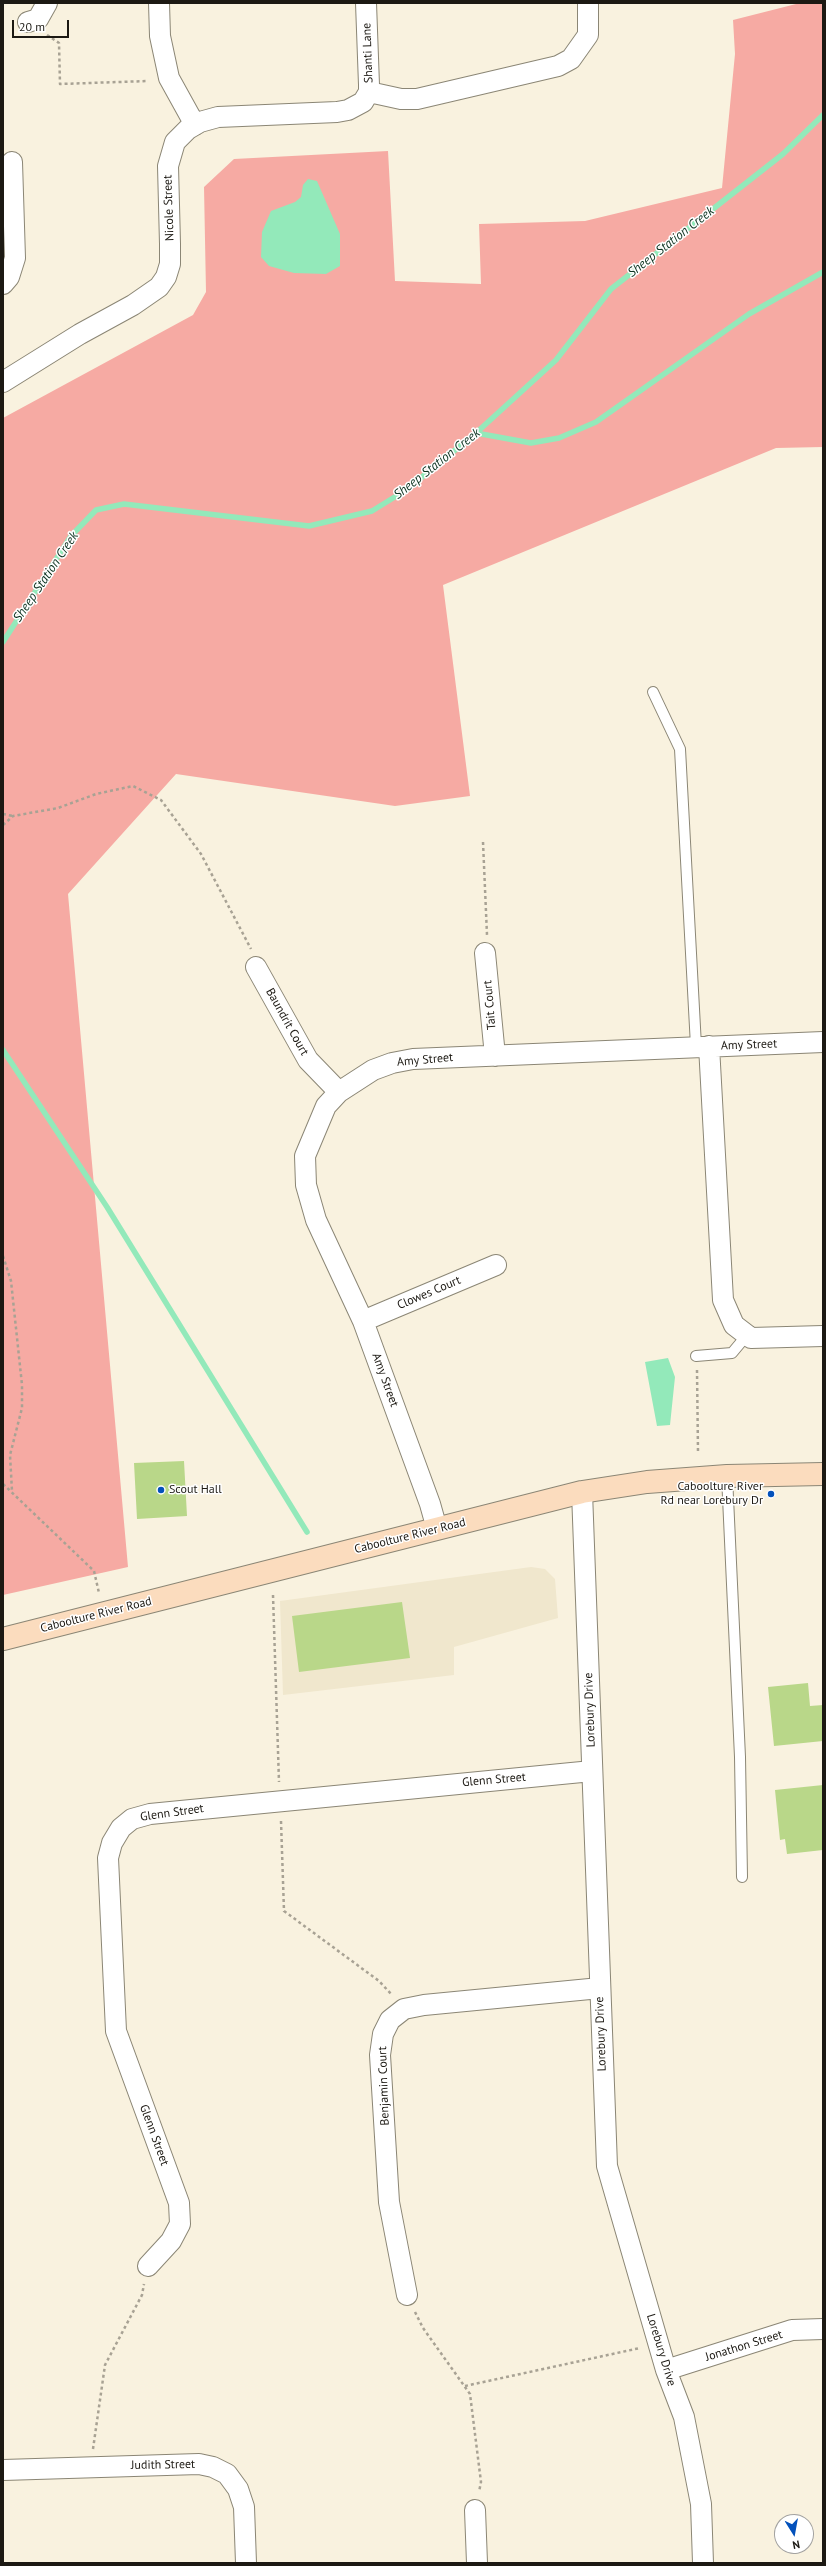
<!DOCTYPE html>
<style>
body{margin:0}
#map{position:relative;width:826px;height:2566px;overflow:hidden;background:#f9f2df;font-family:"PT Sans",sans-serif}
canvas{display:block}
.frame{position:absolute;inset:0;border:4px solid #1c1913;pointer-events:none}
.north{position:absolute;left:774px;top:2514px;width:40px;height:40px;box-sizing:border-box;background:#fff;border:1px solid #a4a3a1;border-radius:50%;rotate:169deg;font-size:11px;font-weight:700;line-height:16px;text-align:center;color:#1c1913}
.north::after{content:'';display:block;margin:auto;width:14px;height:18px;background:#0351bb;clip-path:polygon(50% 0,100% 100%,50% 72%,0 100%)}
.scale{position:absolute;left:12px;top:20px;width:57px;height:18px;box-sizing:border-box;border:2px solid #1c1913;border-top:0;padding-left:5px;font-size:12px;line-height:14px;white-space:nowrap;color:#1c1913;-webkit-text-stroke:3px #fff;paint-order:stroke}
</style>
<div id="map">
<canvas width="826" height="2566"></canvas>
<div class="frame"></div>
<div class="north">N</div>
<div class="scale">20 m</div>
</div>
<script>
const c = document.querySelector('canvas').getContext('2d');
c.lineJoin = 'round';
function paint(path, color) {
  c.fillStyle = color;
  c.fill(path, 'evenodd');
}
function toPath(rows) {
  const path = new Path2D();
  for (const r of rows) {
    path.moveTo(r[0], r[1]);
    for (let i = 2; i < r.length; i += 2) path.lineTo(r[i], r[i + 1]);
  }
  return path;
}
function stroke(path, color, width, dash) {
  c.strokeStyle = color;
  c.lineWidth = width;
  c.lineCap = dash ? 'butt' : 'round';
  c.setLineDash(dash || []);
  c.stroke(path);
}
function write(font, color, halo, rows, align = 'center') {
  c.font = font + ' "PT Sans",sans-serif';
  c.lineWidth = 3;
  c.setLineDash([]);
  c.textBaseline = 'middle';
  c.strokeStyle = halo;
  c.fillStyle = color;
  for (const [text, x, y, turn = 0] of rows) {
    c.save();
    c.translate(x, y);
    c.rotate((+turn || 0) * Math.PI / 180);
    c.textAlign = isNaN(turn) ? turn : align;
    if (halo) c.strokeText(text, 0, 0);
    c.fillText(text, 0, 0);
    c.restore();
  }
}
const built = toPath([
 [531,1567,545,1569,555,1579,558,1618,454,1647,454,1675,283,1695,280,1601]
]);
const green = toPath([
 [800,3,823,3,823,447,776,448,443,585,470,796,395,806,176,774,68,894,128,1567,3,1595,3,418,193,315,206,292,204,187,234,159,388,151,395,281,481,284,479,224,585,221,722,188,735,54,733,20]
]);
const water = toPath([
 [308,179,317,181,340,234,340,266,326,274,294,273,269,266,261,257,262,232,271,211,295,202,301,197,303,185],
 [668,1358,675,1377,670,1425,657,1426,645,1362]
]);
const stream = toPath([
 [476,433,531,443,559,438,596,422,749,314,823,272],
 [3,642,71,536,96,510,124,504,309,526,372,511,406,490,476,433,556,360,611,289,783,154,823,115],
 [3,1050,107,1207,307,1532]
]);
const building = toPath([
 [184,1461,187,1516,137,1519,134,1463],
 [402,1602,410,1658,299,1672,292,1616],
 [808,1683,810,1706,823,1705,823,1741,774,1746,768,1687],
 [823,1785,823,1850,787,1854,785,1839,780,1840,775,1790]
]);
const path = toPath([
 [47,35,59,43,60,84,148,81],
 [3,814,13,816],
 [3,825,13,816,58,808,96,794,133,786,161,800,201,854,251,949],
 [483,842,487,935],
 [3,1256,11,1281,22,1385,22,1408,10,1455,12,1491],
 [697,1370,698,1452],
 [3,1484,94,1571,99,1593],
 [273,1595,279,1782],
 [281,1821,284,1911,379,1981,392,1995],
 [415,2312,423,2328,470,2394,481,2482,479,2492],
 [465,2386,640,2348],
 [93,2449,105,2365,142,2295,144,2284]
]);
const service = toPath([
 [653,692,680,749,696,1046],
 [696,1356,732,1353,747,1335],
 [727,1476,740,1757,742,1877]
]);
const minor = toPath([
 [159,3,160,36,169,78,195,125],
 [28,22,38,19,47,3],
 [369,92,401,99,417,99,558,66,571,59,588,35,588,3],
 [3,284,9,277,15,258,12,162],
 [3,382,80,334,133,305,159,287,166,277,170,264,170,244,168,166,175,142,188,129,200,122,218,117,337,112,348,110,363,102,369,92,369,85,366,3],
 [485,953,495,1056],
 [256,967,308,1060,339,1092],
 [709,1046,723,1300,734,1325,751,1338,823,1336],
 [363,1321,496,1265],
 [582,1492,607,2166,666,2370,684,2417,701,2504,703,2563],
 [437,1529,430,1504,363,1321,316,1220,306,1185,305,1156,326,1106,339,1092,373,1070,392,1063,413,1059,823,1042],
 [148,2266,171,2241,180,2224,179,2203,116,2031,108,1858,112,1843,121,1828,132,1819,150,1814,592,1771],
 [407,2295,389,2202,380,2055,383,2034,390,2020,404,2009,424,2005,600,1988],
 [666,2370,792,2330,823,2329],
 [3,2470,199,2464,213,2467,227,2474,238,2489,244,2507,246,2563],
 [475,2510,477,2563]
]);
const secondary = toPath([
 [3,1639,582,1492,647,1482,727,1476,823,1474]
]);
const markers = [
 [161,1490,4,"#0351bb"],
 [771,1494,4,"#0351bb"]
];
const streetNames = [
 ["Shanti Lane",368,53,-92],
 ["Nicole Street",169,208,-92],
 ["Tait Court",490,1005,-95],
 ["Baundrit Court",287,1022,61],
 ["Amy Street",749,1045,-2],
 ["Amy Street",425,1060,-5],
 ["Clowes Court",429,1293,-23],
 ["Amy Street",385,1380,70],
 ["Caboolture River Road",410,1536,-14],
 ["Caboolture River Road",96,1615,-14],
 ["Lorebury Drive",590,1710,-92],
 ["Glenn Street",494,1780,-5],
 ["Glenn Street",172,1813,-8],
 ["Lorebury Drive",601,2034,-92],
 ["Benjamin Court",384,2086,-92],
 ["Glenn Street",154,2135,70],
 ["Jonathon Street",744,2346,-17],
 ["Lorebury Drive",661,2350,73],
 ["Judith Street",163,2465,-1]
];
const poiNames = [
 ["Caboolture River",763,1487],
 ["Rd near Lorebury Dr",763,1501],
 ["Scout Hall",169,1490,"left"]
];
const waterNames = [
 ["Sheep Station Creek",671,242,-38],
 ["Sheep Station Creek",437,464,-38],
 ["Sheep Station Creek",46,577,-56]
];
paint(built, '#f0e7cd');
paint(green, '#f6aaa3');
paint(water, '#93e9ba');
stroke(stream, '#93e9ba', 5.5);
paint(building, '#b9d789');
stroke(service, '#8b8675', 12);
stroke(minor, '#8b8675', 22);
stroke(secondary, '#8b8675', 24);
stroke(path, '#a8a294', 2.5, [3, 3]);
stroke(service, '#fff', 10);
stroke(minor, '#fff', 20);
stroke(secondary, '#fbdcbe', 22);
for (const [x, y, r, color] of markers) {
  const dot = new Path2D();
  dot.arc(x, y, r, 0, 2 * Math.PI);
  c.fillStyle = color;
  c.fill(dot);
  stroke(dot, '#fff', 1.5);
}
write('12px', '#1c1913', '#fff', streetNames);
write('12px', '#1c1913', '#fff', poiNames, 'right');
write('italic 13px', '#0c3320', '#fff', waterNames);
</script>
